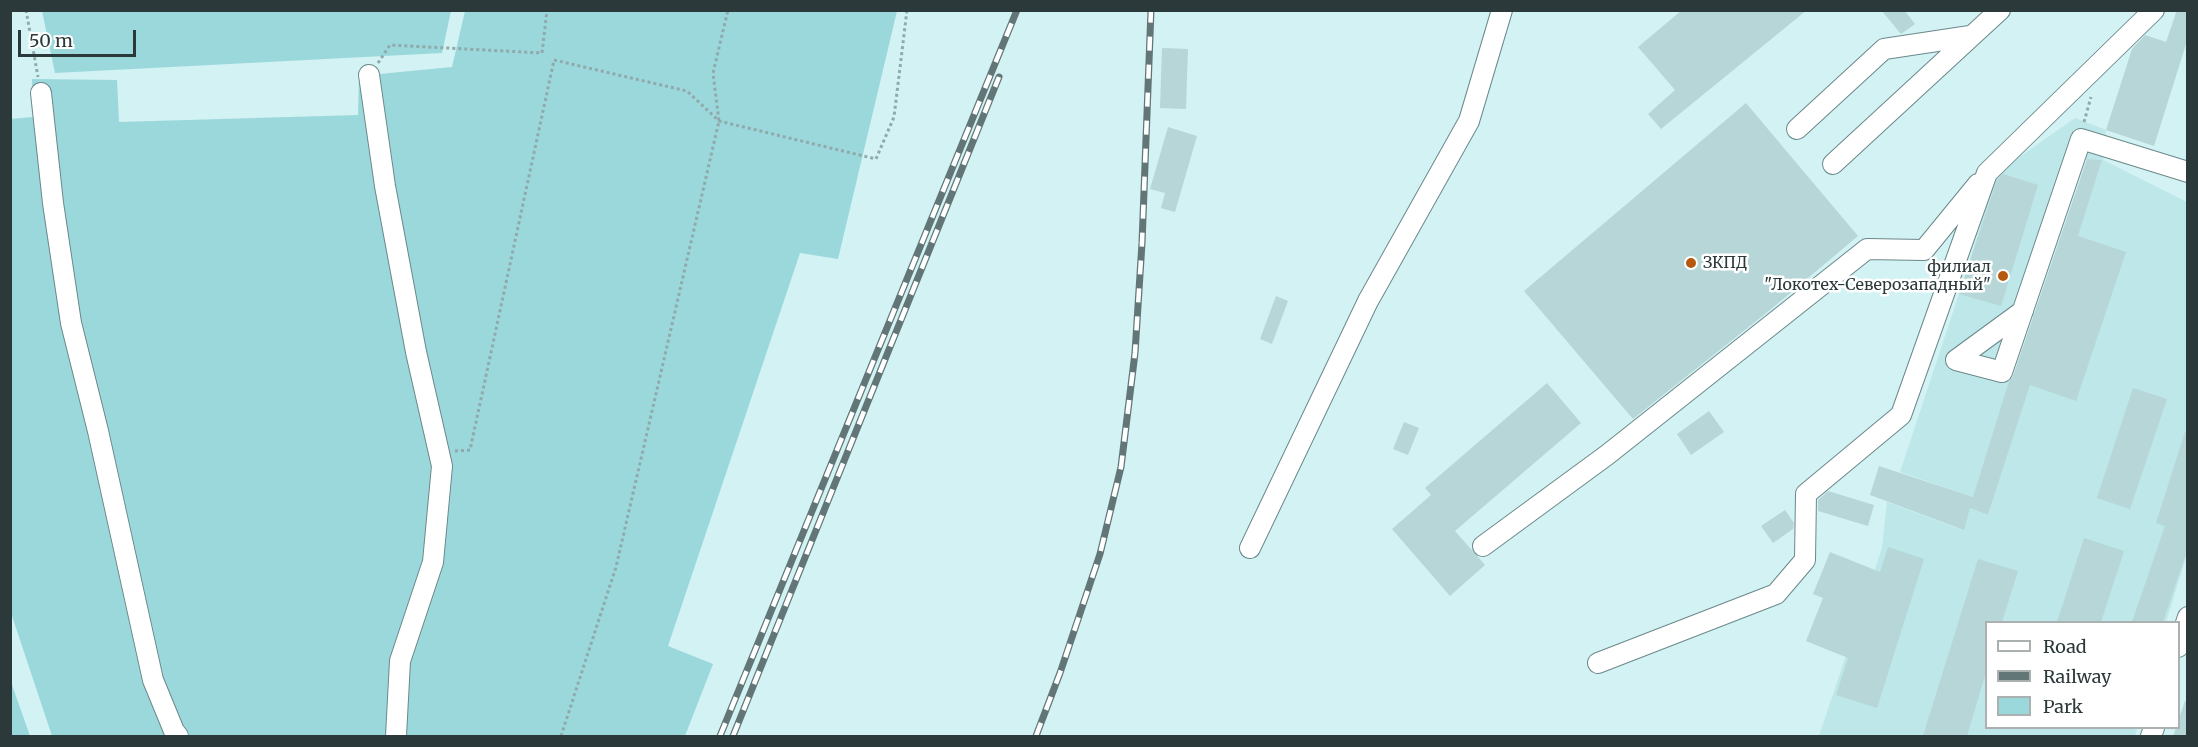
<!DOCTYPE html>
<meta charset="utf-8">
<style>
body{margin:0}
#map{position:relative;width:2198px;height:747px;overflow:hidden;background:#d2f2f3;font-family:Merriweather,serif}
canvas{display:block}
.frame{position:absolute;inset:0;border:12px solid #2c393a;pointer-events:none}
.legend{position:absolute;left:1985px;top:621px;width:195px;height:108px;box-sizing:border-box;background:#fff;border:2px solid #abb0b0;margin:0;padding:8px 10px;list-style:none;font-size:18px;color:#2c393a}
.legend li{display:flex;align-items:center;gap:12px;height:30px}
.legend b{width:30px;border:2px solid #abb0b0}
.scale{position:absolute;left:18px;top:30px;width:118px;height:27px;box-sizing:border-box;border:3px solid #2c393a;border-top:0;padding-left:8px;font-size:18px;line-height:21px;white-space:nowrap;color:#2c393a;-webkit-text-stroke:4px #fff;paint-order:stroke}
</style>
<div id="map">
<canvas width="2198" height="747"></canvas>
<div class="frame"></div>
<ul class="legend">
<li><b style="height:8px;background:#fff"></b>Road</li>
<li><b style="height:8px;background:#637677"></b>Railway</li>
<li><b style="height:16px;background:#9bd8dc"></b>Park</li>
</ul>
<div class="scale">50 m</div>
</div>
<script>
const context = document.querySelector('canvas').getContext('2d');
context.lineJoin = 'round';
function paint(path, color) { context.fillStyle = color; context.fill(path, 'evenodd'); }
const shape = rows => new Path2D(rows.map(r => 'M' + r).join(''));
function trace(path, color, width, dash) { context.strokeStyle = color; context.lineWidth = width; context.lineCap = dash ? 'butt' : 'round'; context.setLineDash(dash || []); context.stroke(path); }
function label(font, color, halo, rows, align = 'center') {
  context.font = font + ' Merriweather,serif'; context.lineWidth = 5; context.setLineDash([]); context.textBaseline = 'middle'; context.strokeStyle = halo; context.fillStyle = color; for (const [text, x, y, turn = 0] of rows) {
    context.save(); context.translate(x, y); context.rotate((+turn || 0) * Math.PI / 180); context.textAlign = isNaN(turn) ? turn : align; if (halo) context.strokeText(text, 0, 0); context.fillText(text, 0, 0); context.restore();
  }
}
const built = shape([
 [2075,118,2106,130,2103,160,2187,202,2187,554,2166,622,1986,622,1986,728,2137,728,2135,736,1819,736,1882,548,1887,502,1963,530,1970,508,1988,515,2102,160,2080,159,1973,497,1900,472,1959,294,1997,173]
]);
const green = shape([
 [42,11,42,10,451,11,442,53,55,73],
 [465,11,897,11,838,259,800,253,668,646,713,664,685,736,52,736,11,613,10,119,33,117,32,79,117,80,119,122,358,115,359,76,452,67],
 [10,682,11,682,30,736,11,736]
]);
const building = shape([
 [1682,10,1807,10,1661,129,1648,114,1675,90,1638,47],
 [1881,10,1904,10,1915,24,1901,34],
 [2177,10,2187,10,2187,41,2154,146,2106,130,2132,49,2145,35,2166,42],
 [1162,48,1188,49,1186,109,1160,108],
 [1746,103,1858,236,1770,310,1633,419,1524,291],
 [1168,127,1197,136,1175,212,1161,208,1165,193,1150,189],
 [2087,159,2102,160,2078,236,2126,252,2076,401,2030,385,1988,515,1970,508,1964,530,1870,495,1879,466,1973,497,2009,381,2013,376],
 [2003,174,2038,185,2001,306,1959,294,1997,180],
 [1276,296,1288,301,1272,344,1260,339],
 [1547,383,1581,423,1455,531,1485,565,1450,596,1392,529,1431,495,1425,488],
 [2133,388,2167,399,2130,509,2097,498],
 [1709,411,1724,432,1691,455,1677,434],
 [1404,422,1419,428,1408,455,1393,449],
 [2185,432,2187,432,2187,551,2163,622,2132,622,2165,526,2156,523],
 [1828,491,1874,505,1868,526,1818,511,1818,500],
 [1785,510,1794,523,1793,529,1773,543,1761,526],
 [2084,538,2124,551,2101,622,2057,622],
 [1888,547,1924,559,1877,708,1836,695,1848,658,1806,641,1823,598,1813,594,1830,552,1880,572],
 [1978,559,2018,571,2002,622,1986,622,1986,672,1967,736,1923,736],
 [2185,701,2187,701,2187,736,2173,736,2176,728,2178,728,2178,721]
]);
const path = shape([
 [26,10,38,77],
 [378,63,390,45,542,53,547,10],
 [2084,122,2091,97],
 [455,451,470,450,554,60,687,91,719,121,876,159,894,117,907,10],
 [561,736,616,567,719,121,713,73,728,10]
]);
const minor = shape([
 [369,75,385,186,416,352,442,466,433,562,400,661,396,736],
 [41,93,53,203,71,323,98,431,153,680,174,731,178,736],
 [1797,129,1884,49,1970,36],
 [1833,164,2000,10],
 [2023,311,1956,360,2002,372,2081,139,2188,172],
 [1483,546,1607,455,1867,249,1924,250,1978,184],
 [1250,548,1368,301,1469,121,1502,10],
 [2178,647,2188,617],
 [1598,663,1776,594,1805,560,1806,494,1901,415,1987,173,2154,10],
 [2151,736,2154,728]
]);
const rail = shape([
 [720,736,1017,10],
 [733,736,999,77],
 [1036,736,1060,673,1100,554,1121,467,1135,353,1142,243,1151,10]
]);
const markers = [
 [1691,263,6,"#b7580f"],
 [2003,276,6,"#b7580f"]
];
const poiNames = [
 ["ЗКПД",1703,263],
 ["филиал",1991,267,"right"],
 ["\"Локотех-Северозападный\"",1991,285,"right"]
];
paint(built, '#bde7e9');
paint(green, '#9bd8dc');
paint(building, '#b7d6d8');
trace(minor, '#6b888a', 22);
trace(path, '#90a9aa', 3, [3, 3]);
trace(minor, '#fff', 20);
trace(rail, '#637677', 7);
trace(rail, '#fff', 4.5, [14]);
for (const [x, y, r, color] of markers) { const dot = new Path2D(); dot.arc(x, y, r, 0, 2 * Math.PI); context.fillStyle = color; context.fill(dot); trace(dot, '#fff', 2); }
label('16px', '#2c393a', '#fff', poiNames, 'left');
</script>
